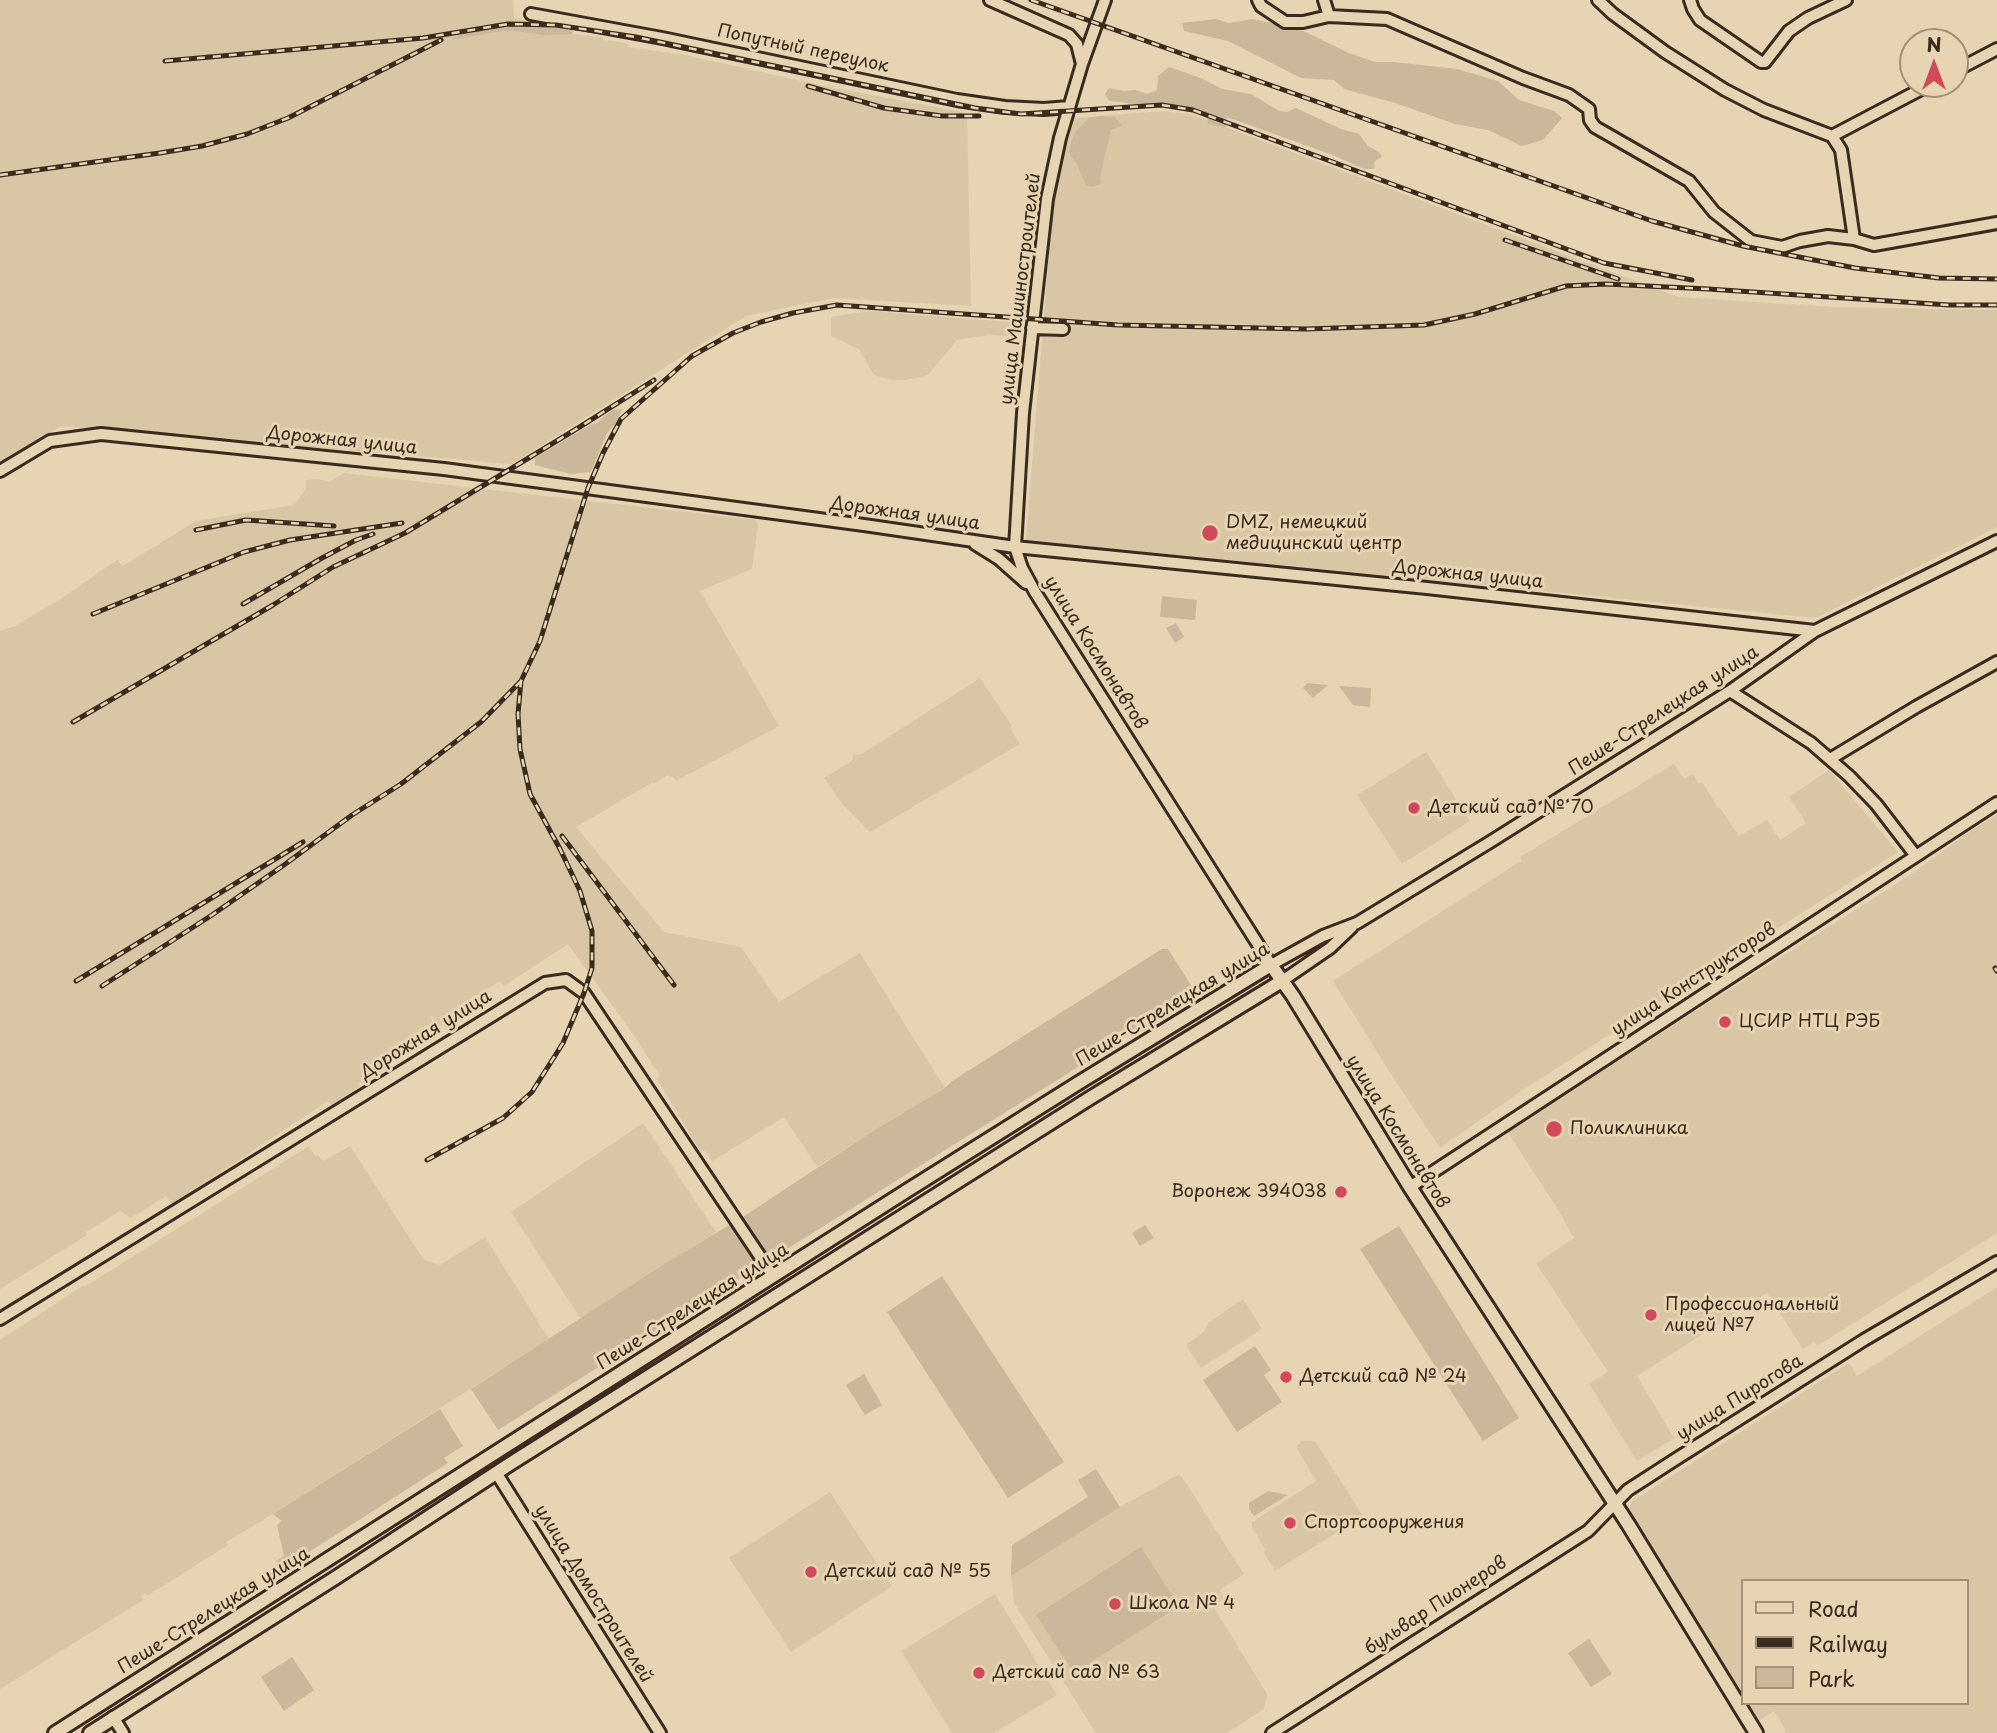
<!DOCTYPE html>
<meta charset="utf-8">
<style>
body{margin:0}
#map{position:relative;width:1997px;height:1733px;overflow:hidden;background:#e7d4b2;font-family:"Playpen Sans",sans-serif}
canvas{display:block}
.legend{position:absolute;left:1741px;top:1579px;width:228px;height:126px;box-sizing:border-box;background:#e7d4b2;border:2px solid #a29077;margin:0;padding:9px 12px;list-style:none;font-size:21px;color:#3b2a1e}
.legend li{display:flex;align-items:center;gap:14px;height:35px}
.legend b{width:35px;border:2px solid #a29077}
.north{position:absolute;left:1899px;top:28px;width:70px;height:70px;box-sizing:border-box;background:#e7d4b2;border:2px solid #a29077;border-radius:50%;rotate:0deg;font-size:19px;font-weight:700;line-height:28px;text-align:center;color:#3b2a1e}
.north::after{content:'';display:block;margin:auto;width:24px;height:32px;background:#d1495b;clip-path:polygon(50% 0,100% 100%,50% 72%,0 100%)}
</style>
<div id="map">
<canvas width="1997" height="1733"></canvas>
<ul class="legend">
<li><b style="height:9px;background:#e7d4b2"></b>Road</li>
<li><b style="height:9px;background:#3b2a1e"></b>Railway</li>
<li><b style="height:19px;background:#cbb89a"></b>Park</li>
</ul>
<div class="north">N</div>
</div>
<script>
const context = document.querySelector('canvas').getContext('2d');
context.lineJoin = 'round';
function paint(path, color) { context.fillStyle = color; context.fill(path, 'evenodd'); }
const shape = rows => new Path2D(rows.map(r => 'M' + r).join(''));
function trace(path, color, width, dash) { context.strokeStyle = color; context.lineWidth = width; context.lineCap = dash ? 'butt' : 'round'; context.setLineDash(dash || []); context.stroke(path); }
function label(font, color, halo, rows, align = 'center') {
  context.font = font + ' "Playpen Sans",sans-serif'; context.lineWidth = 6; context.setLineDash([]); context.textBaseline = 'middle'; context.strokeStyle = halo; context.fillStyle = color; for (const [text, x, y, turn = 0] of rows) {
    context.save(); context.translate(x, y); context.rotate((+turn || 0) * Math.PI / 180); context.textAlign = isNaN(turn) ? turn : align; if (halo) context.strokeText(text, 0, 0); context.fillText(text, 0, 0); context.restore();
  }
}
const built = shape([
 [0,0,513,0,514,18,572,34,603,37,603,40,628,43,628,47,685,55,824,86,967,113,971,306,833,298,746,316,512,464,61,426,0,462],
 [1164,111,1193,115,1679,297,1832,307,1997,310,1997,527,1816,618,1026,540,1053,201,1074,118],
 [868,311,1010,322,1010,336,988,335,957,340,929,374,923,377,904,380,891,380,874,375,859,349,831,336,831,317],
 [343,473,756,520,758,525,752,569,700,591,779,726,676,781,672,776,670,777,668,775,654,784,653,782,576,827,664,932,741,947,779,1002,860,953,945,1088,873,1131,817,1167,784,1117,712,1161,706,1152,699,1149,657,1079,660,1076,637,1040,568,944,504,986,500,981,458,1007,461,1012,439,1027,432,1016,430,1017,434,1024,431,1027,436,1035,358,1083,360,1086,331,1105,328,1101,172,1204,166,1196,131,1218,120,1211,86,1232,87,1235,0,1289,0,631,15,626,62,598,117,560,123,566,196,521,294,505,306,489,306,480,318,479,329,482],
 [980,678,1012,726,1010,728,1020,744,870,832,843,805,824,778,852,761,853,755,862,754],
 [1426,752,1470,821,1402,864,1357,795],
 [1674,764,1684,779,1693,774,1698,783,1702,782,1718,808,1720,808,1739,836,1767,820,1780,840,1806,823,1789,797,1829,770,1898,852,1524,1089,1440,1148,1393,1077,1333,981,1521,861,1520,857],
 [1997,815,1997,1233,1817,1346,1814,1341,1803,1349,1767,1293,1637,1376,1674,1438,1637,1461,1589,1384,1608,1372,1536,1263,1574,1238,1557,1208,1507,1131,1907,877,1975,828],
 [643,1123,716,1232,581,1319,511,1212],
 [309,1146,315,1156,318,1155,323,1161,350,1146,424,1260,440,1265,485,1237,549,1339,273,1514,226,1542,228,1545,147,1596,145,1593,141,1596,143,1600,0,1689,0,1340,82,1286,86,1286],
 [1997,1287,1997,1733,1783,1733,1786,1731,1774,1711,1757,1722,1746,1703,1967,1703,1967,1581,1743,1581,1743,1699,1628,1515,1631,1502,1849,1363,1857,1376],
 [1243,1299,1262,1329,1201,1368,1186,1345,1204,1332,1208,1323],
 [1302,1441,1315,1441,1363,1516,1275,1571,1264,1553,1265,1549,1252,1527,1252,1522,1316,1481,1296,1447],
 [1180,1474,1244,1574,1220,1590,1224,1599,1213,1606,1267,1694,1264,1709,1227,1733,1096,1733,1014,1603,1011,1576,1116,1509],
 [830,1492,892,1586,791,1652,729,1558],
 [995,1594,1057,1695,994,1733,952,1733,901,1651]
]);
const green = shape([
 [1216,19,1229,23,1252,19,1299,29,1349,53,1375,62,1394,62,1457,69,1498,81,1519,100,1554,111,1562,118,1543,140,1522,146,1488,130,1455,124,1395,103,1344,89,1334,80,1301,78,1228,41,1184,31,1182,23],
 [508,24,556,25,574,27,572,34,544,35,523,32,503,31,451,40,461,33],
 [1169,67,1201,78,1222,89,1251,94,1279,111,1287,112,1296,108,1341,129,1359,134,1368,146,1379,152,1382,157,1375,161,1374,169,1364,169,1335,156,1227,117,1226,127,1217,126,1208,124,1207,116,1193,110,1109,101,1105,94,1109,88,1124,91,1135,90,1148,94,1157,90,1158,76],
 [1100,116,1114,117,1122,125,1111,130,1100,177,1101,183,1093,187,1086,186,1077,164,1069,153,1071,142,1076,131,1089,118],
 [622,409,617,421,606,435,591,472,571,474,535,465,535,458,590,425,597,423,612,410],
 [1162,596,1197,600,1195,620,1160,617],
 [1176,623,1184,637,1175,643,1166,628],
 [1307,683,1328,685,1313,698,1303,688],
 [1339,686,1371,688,1370,707,1353,705],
 [1162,949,1168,949,1196,993,498,1430,471,1389,666,1263,746,1215,873,1131,945,1088,952,1081],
 [1145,1225,1154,1238,1140,1246,1132,1233],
 [1399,1226,1519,1418,1483,1441,1360,1249],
 [942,1276,1064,1462,1008,1498,887,1312],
 [1255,1346,1271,1370,1264,1375,1282,1402,1237,1432,1203,1380],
 [864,1374,882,1405,865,1415,846,1385],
 [440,1409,463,1446,444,1458,448,1463,281,1570,276,1561,284,1556,277,1525,282,1521,273,1514],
 [1096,1469,1120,1507,1011,1576,1012,1545,1088,1497,1078,1480],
 [1268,1491,1288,1495,1254,1516,1249,1509,1249,1503],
 [1141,1547,1179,1606,1074,1673,1036,1615],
 [1589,1639,1612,1674,1591,1687,1568,1653],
 [292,1657,314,1690,284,1711,261,1677]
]);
const minor = shape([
 [990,0,1069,35,1077,44,1082,64],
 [1105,0,1082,64,1060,138,1047,199,1023,413,1015,547,1022,568,1035,592,1271,965,1323,936,1357,923,1490,842,1730,691,1815,631,1997,541],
 [1258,0,1261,6,1285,22,1303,22,1329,16,1387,19,1523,78,1569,95,1589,109,1590,120,1595,127,1689,181,1714,212,1751,241,1782,247,1800,241,1828,236,1854,239,1874,245,1997,223],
 [1324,0,1329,16],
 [1598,0,1613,14,1665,52,1725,90,1764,110,1832,136],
 [1690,0,1693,9,1700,20,1761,62,1765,62,1789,31,1808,18,1846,0],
 [531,14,662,38,957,100,1005,107,1044,109,1069,107],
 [1955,71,1997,49],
 [1832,136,1931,84],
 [1832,136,1841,150,1854,239],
 [1032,328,1063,329],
 [0,471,50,441,101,434,444,469,864,525,1015,547,1427,588,1815,631],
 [975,544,999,559,1026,583],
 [1730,691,1811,743,1849,776,1876,804,1916,856],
 [1830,759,1916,707,1997,662],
 [1282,981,1330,948,1352,927],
 [1410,1187,1997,803],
 [0,1319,545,983,566,980,584,993,773,1276],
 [497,1474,660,1733],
 [113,1717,123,1733],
 [1272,1733,1588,1531,1628,1490,1676,1459,1864,1340,1997,1262]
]);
const major = shape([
 [55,1733,908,1190,1080,1082,1271,965,1293,996,1410,1187,1628,1524,1756,1733],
 [90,1733,335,1578,513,1462,1090,1098,1282,981]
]);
const rail = shape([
 [1031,0,1652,221,1743,246,1855,268,1939,278,1997,279],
 [165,61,423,38,508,24,556,25,636,37,975,108,1021,114,1162,105,1193,110,1604,263,1692,280],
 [808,86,884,108,942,116,979,116],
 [0,175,160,153,202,146,247,134,288,118,441,40],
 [1505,240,1618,279],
 [196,530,246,520,334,526],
 [243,604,322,558,356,540,373,534],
 [93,614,244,552,290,540,402,523],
 [73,722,273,605,333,567,405,533,578,428,654,380],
 [562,836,674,985],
 [1995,968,1997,971],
 [76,981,303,842],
 [102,986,212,915,284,865,352,815,401,784,481,722,521,681],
 [427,1160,503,1118,532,1092,563,1043,584,993,592,968,592,931,580,891,560,849,530,794,520,749,518,714,521,681,540,641,588,488,603,453,621,419,692,356,733,333,761,322,793,313,837,305,1118,325,1306,329,1424,325,1475,314,1566,286,1606,284,1708,289,1949,305,1997,305]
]);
const markers = [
 [1210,533,9,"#d1495b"],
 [1414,808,7,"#d1495b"],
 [1725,1022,7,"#d1495b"],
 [1554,1129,9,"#d1495b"],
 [1341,1192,7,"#d1495b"],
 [1651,1315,7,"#d1495b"],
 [1286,1377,7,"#d1495b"],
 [1290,1523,7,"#d1495b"],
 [811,1572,7,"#d1495b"],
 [1115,1604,7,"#d1495b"],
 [979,1673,7,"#d1495b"]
];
const streetNames = [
 ["Попутный переулок",803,49,12],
 ["улица Машиностроителей",1021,289,-83],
 ["Дорожная улица",342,441,6],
 ["Дорожная улица",905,514,8],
 ["Дорожная улица",1468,575,6],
 ["улица Космонавтов",1095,653,58],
 ["Пеше-Стрелецкая улица",1664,711,-33],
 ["улица Конструкторов",1694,980,-33],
 ["Пеше-Стрелецкая улица",1173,1005,-31],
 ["Дорожная улица",426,1035,-32],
 ["улица Космонавтов",1397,1132,58],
 ["Пеше-Стрелецкая улица",693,1307,-32],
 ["улица Пирогова",1740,1398,-32],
 ["улица Домостроителей",593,1594,58],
 ["бульвар Пионеров",1436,1606,-33],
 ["Пеше-Стрелецкая улица",214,1611,-32]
];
const poiNames = [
 ["DMZ, немецкий",1226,523],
 ["медицинский центр",1226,544],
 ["Детский сад № 70",1428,808],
 ["ЦСИР НТЦ РЭБ",1739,1022],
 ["Поликлиника",1570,1129],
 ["Воронеж 394038",1327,1192,"right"],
 ["Профессиональный",1665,1305],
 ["лицей №7",1665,1326],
 ["Детский сад № 24",1300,1377],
 ["Спортсооружения",1304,1523],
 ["Детский сад № 55",825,1572],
 ["Школа № 4",1129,1604],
 ["Детский сад № 63",993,1673]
];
paint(built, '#d9c6a5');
paint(green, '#cbb89a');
trace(minor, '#3b2a1e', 16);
trace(major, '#3b2a1e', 18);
trace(minor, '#e7d4b2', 10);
trace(major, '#e7d4b2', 12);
trace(rail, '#3b2a1e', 5);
trace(rail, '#e7d4b2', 2.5, [8]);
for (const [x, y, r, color] of markers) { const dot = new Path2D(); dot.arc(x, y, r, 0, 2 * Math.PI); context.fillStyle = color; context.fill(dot); trace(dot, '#e7d4b2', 2.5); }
label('18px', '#3b2a1e', '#e7d4b2', streetNames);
label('18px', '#3b2a1e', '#e7d4b2', poiNames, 'left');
</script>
